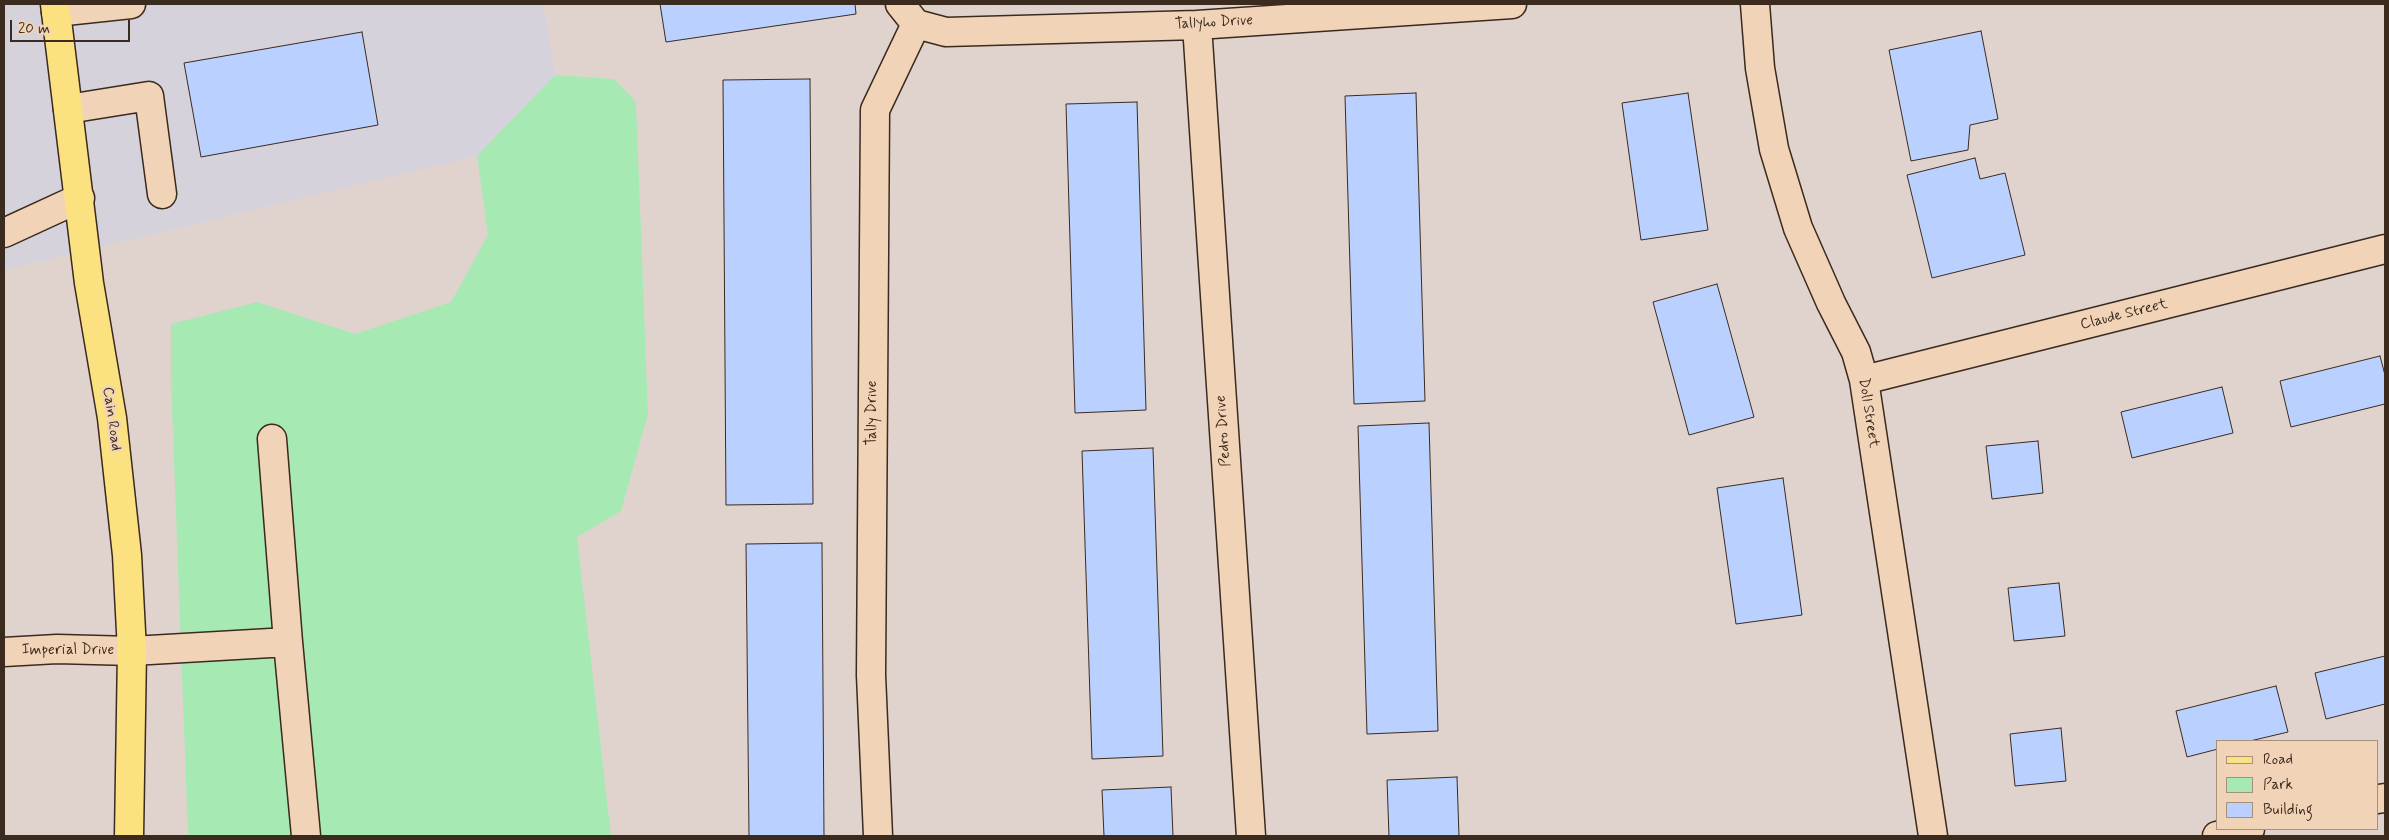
<!DOCTYPE html>
<style>
body{margin:0}
#map{position:relative;width:2389px;height:840px;overflow:hidden;background:#e0d3cd;font-family:Mynerve,sans-serif}
canvas{display:block}
.frame{position:absolute;inset:0;border:5px solid #3b2a1e;pointer-events:none}
.legend{position:absolute;left:2216px;top:740px;width:162px;height:90px;box-sizing:border-box;background:#f1d4b7;border:1px solid #a8907a;margin:0;padding:6px 9px;list-style:none;font-size:15px;color:#3b2a1e}
.legend li{display:flex;align-items:center;gap:10px;height:25px}
.legend b{width:25px;border:1px solid #a8907a}
.scale{position:absolute;left:10px;top:20px;width:120px;height:22px;box-sizing:border-box;border:2px solid #3b2a1e;border-top:0;padding-left:6px;font-size:15px;line-height:18px;white-space:nowrap;color:#3b2a1e;-webkit-text-stroke:4px #f1d4b7;paint-order:stroke}
</style>
<div id="map">
<canvas width="2389" height="840"></canvas>
<div class="frame"></div>
<ul class="legend">
<li><b style="height:6px;background:#fbe180"></b>Road</li>
<li><b style="height:14px;background:#a7e9b2"></b>Park</li>
<li><b style="height:14px;background:#bad0ff"></b>Building</li>
</ul>
<div class="scale">20 m</div>
</div>
<script>
const context = document.querySelector('canvas').getContext('2d');
context.lineJoin = 'round';
function paint(path, color) { context.fillStyle = color; context.fill(path, 'evenodd'); }
const shape = rows => new Path2D(rows.map(r => 'M' + r).join(''));
function trace(path, color, width, dash) { context.strokeStyle = color; context.lineWidth = width; context.lineCap = dash ? 'butt' : 'round'; context.setLineDash(dash || []); context.stroke(path); }
function label(font, color, halo, rows, align = 'center') {
  context.font = font + ' Mynerve,sans-serif'; context.lineWidth = 4.5; context.setLineDash([]); context.textBaseline = 'middle'; context.strokeStyle = halo; context.fillStyle = color; for (const [text, x, y, turn = 0] of rows) {
    context.save(); context.translate(x, y); context.rotate((+turn || 0) * Math.PI / 180); context.textAlign = isNaN(turn) ? turn : align; if (halo) context.strokeText(text, 0, 0); context.fillText(text, 0, 0); context.restore();
  }
}
const built = shape([
 [4,4,543,4,555,75,477,156,4,270]
]);
const green = shape([
 [555,75,614,79,636,102,648,414,621,511,577,537,611,836,188,836,171,380,171,324,257,302,355,334,451,302,488,235,477,156]
]);
const building = shape([
 [660,4,855,4,856,14,666,42,660,4],
 [1981,31,1998,119,1970,125,1968,150,1911,161,1889,50,1981,31],
 [362,32,378,125,201,157,184,63,362,32],
 [810,79,813,504,726,505,723,80,810,79],
 [1416,93,1425,401,1354,404,1345,96,1416,93],
 [1688,93,1708,230,1641,240,1622,103,1688,93],
 [1137,102,1146,410,1075,413,1066,104,1137,102],
 [1975,158,1980,179,2005,173,2025,255,1932,278,1907,175,1975,158],
 [1717,284,1754,417,1689,435,1653,302,1717,284],
 [2380,356,2385,375,2385,404,2291,427,2280,381,2380,356],
 [2222,387,2233,433,2132,458,2121,412,2222,387],
 [1429,423,1438,731,1367,734,1358,426,1429,423],
 [2038,441,2043,493,1992,499,1986,446,2038,441],
 [1153,448,1163,756,1092,759,1082,451,1153,448],
 [1783,478,1802,615,1736,624,1717,488,1783,478],
 [822,543,824,836,749,836,746,544,822,543],
 [2059,583,2065,636,2014,641,2008,588,2059,583],
 [2385,656,2385,704,2326,719,2315,673,2385,656],
 [2276,686,2288,732,2250,741,2218,741,2218,749,2187,757,2176,711,2276,686],
 [2061,728,2066,781,2015,786,2010,734,2061,728],
 [1457,777,1459,836,1389,836,1387,780,1457,777],
 [1171,787,1173,836,1104,836,1102,790,1171,787]
]);
const minor = shape([
 [900,4,916,24],
 [1755,4,1760,68,1774,149,1798,228,1831,303,1856,352,1864,380,1933,836],
 [56,12,131,4],
 [916,24,946,32,1197,25,1512,4],
 [1197,25,1251,836],
 [68,109,149,96,162,194],
 [4,233,80,198],
 [1864,380,2385,249],
 [272,439,288,642],
 [4,652,57,649,132,651,288,642,306,836],
 [2378,799,2385,798],
 [878,836,871,675,875,110,916,24],
 [2217,836,2250,829]
]);
const major = shape([
 [55,4,89,283,112,418,127,555,132,651,129,836]
]);
const streetNames = [
 ["Tallyho Drive",1214,23,-3],
 ["Claude Street",2124,315,-14],
 ["Tally Drive",873,413,-90],
 ["Doll Street",1868,413,81],
 ["Cain Road",111,419,82],
 ["Pedro Drive",1224,431,-94],
 ["Imperial Drive",68,651]
];
paint(built, '#d5d2dc');
paint(green, '#a7e9b2');
paint(building, '#bad0ff');
trace(building, '#3b2a1e', 1);
trace(minor, '#3b2a1e', 31);
trace(major, '#3b2a1e', 31);
trace(minor, '#f1d4b7', 28);
trace(major, '#fbe180', 28);
label('15px', '#3b2a1e', '#f1d4b7', streetNames);
</script>
